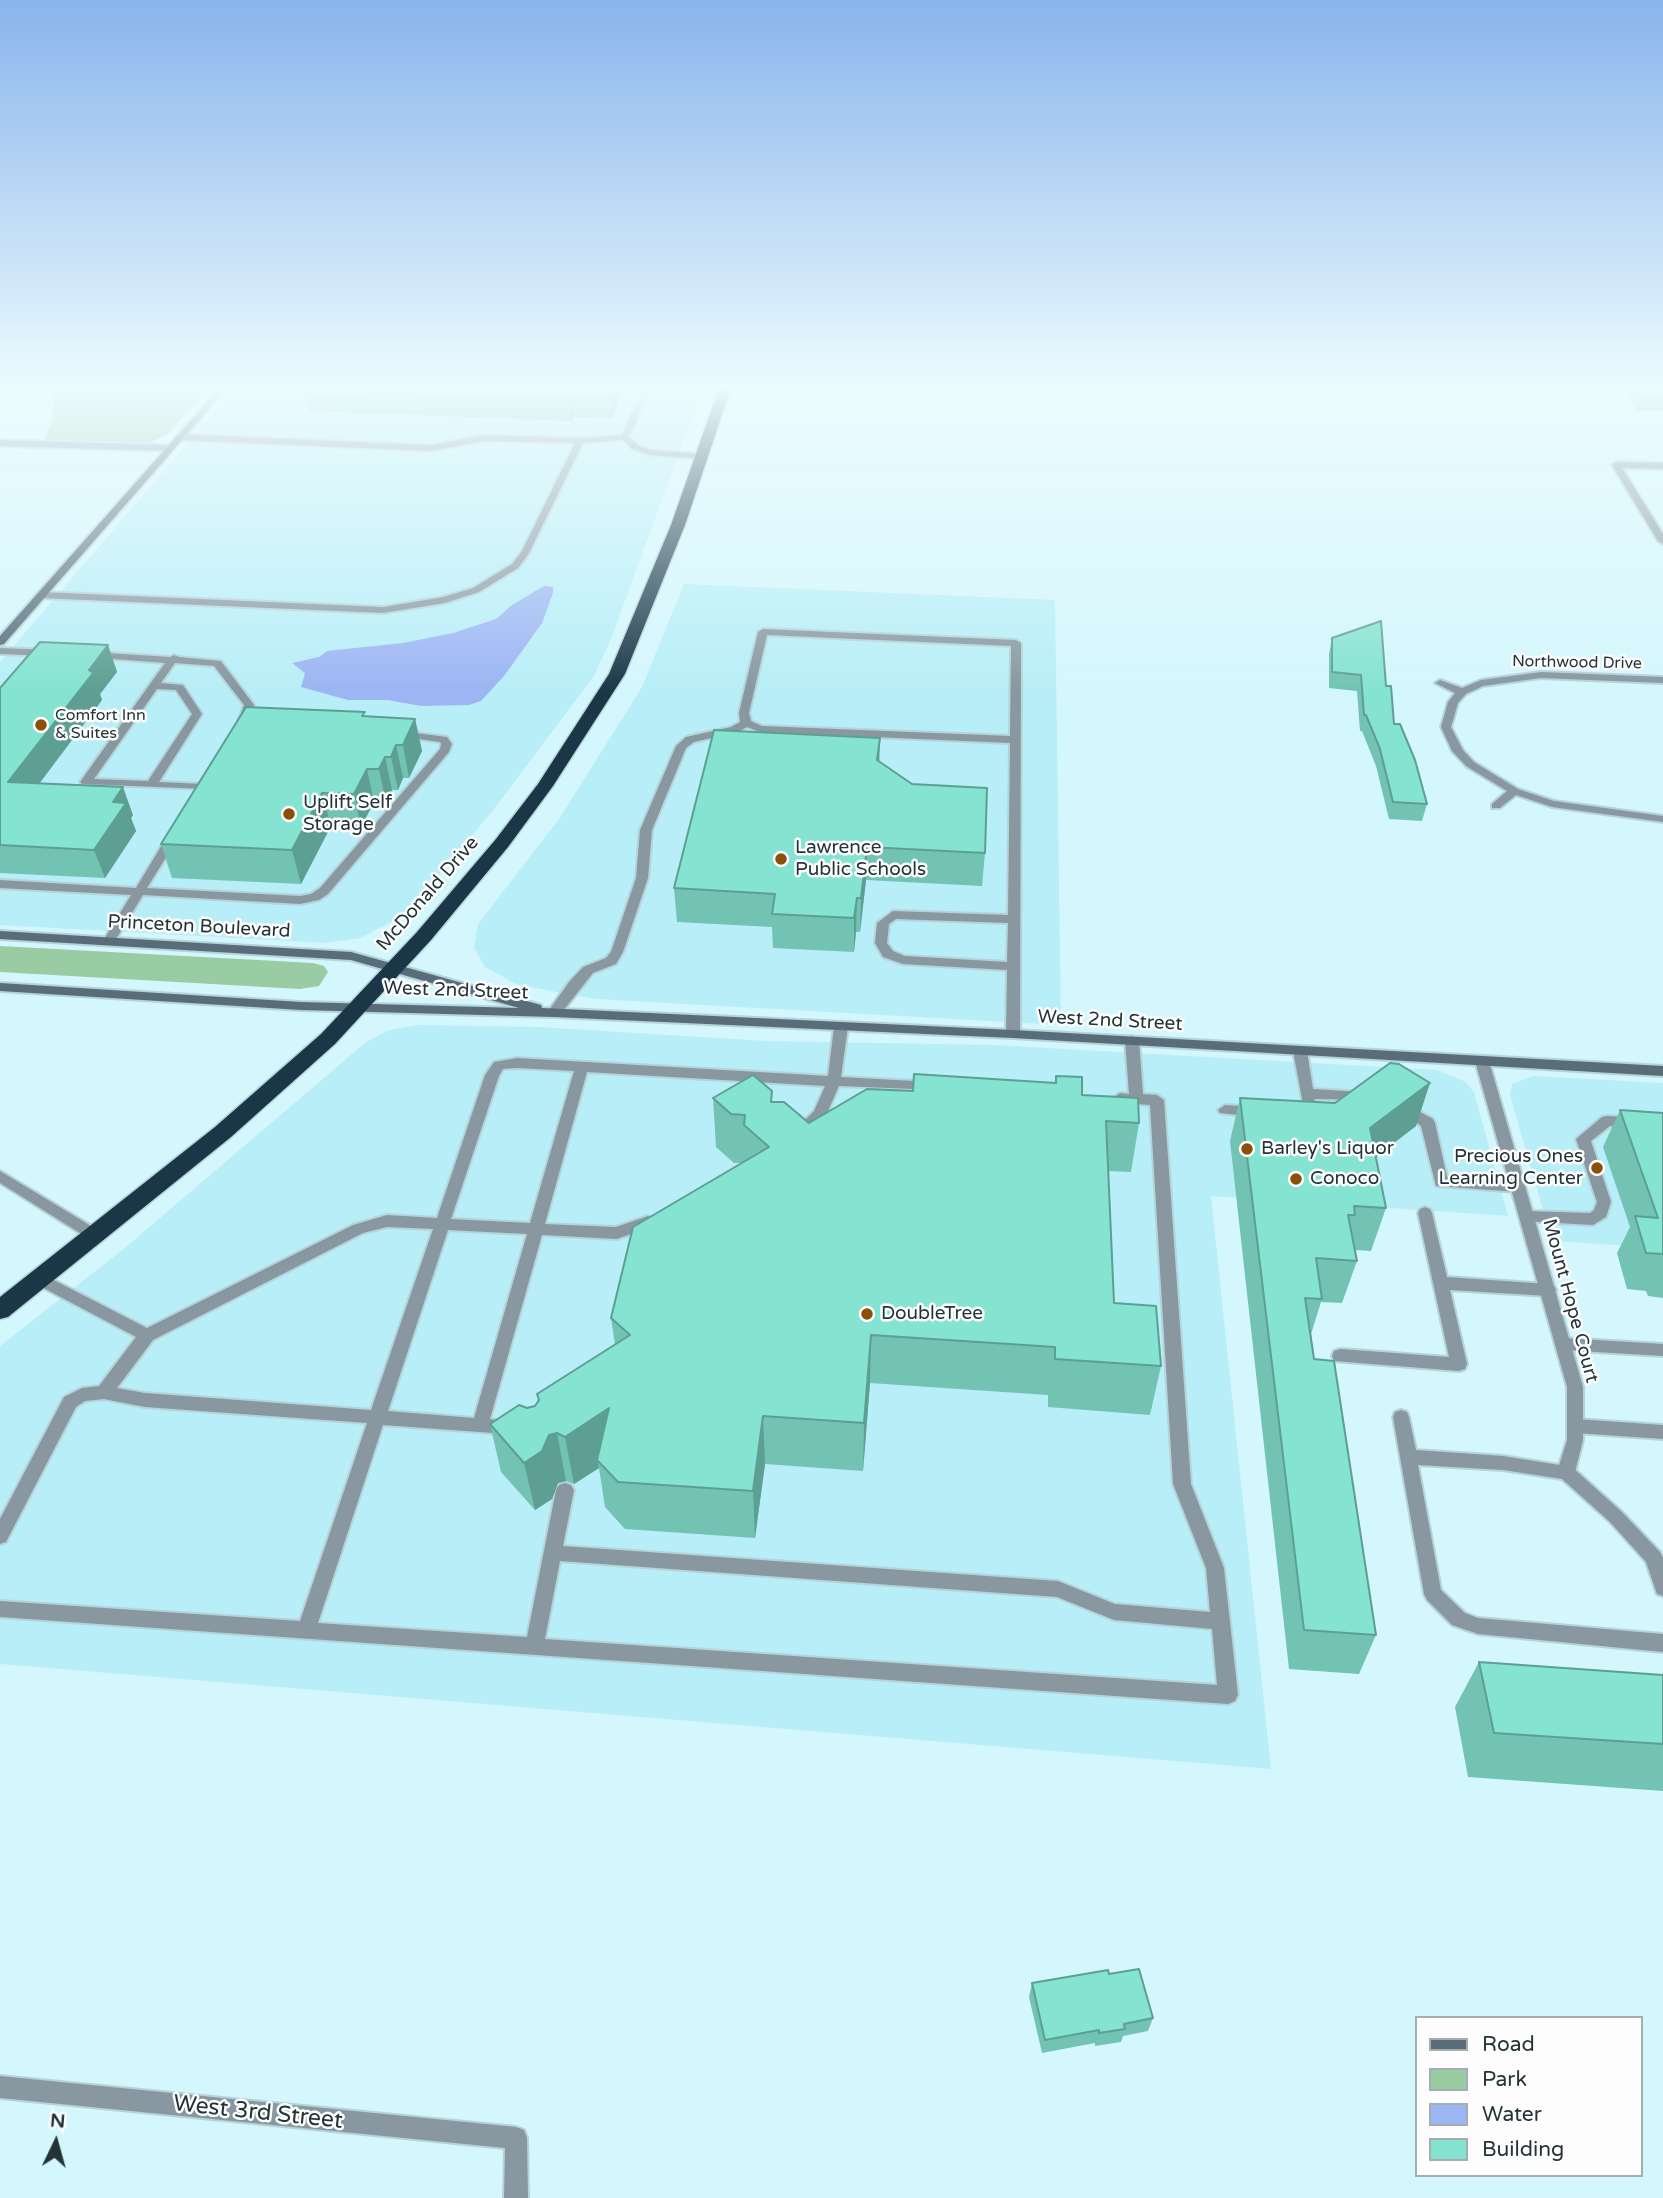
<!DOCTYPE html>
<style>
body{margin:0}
#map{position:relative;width:1663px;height:2198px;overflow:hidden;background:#d4f7fd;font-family:"Varela Round",sans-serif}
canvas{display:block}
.legend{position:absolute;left:1415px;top:2016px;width:228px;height:161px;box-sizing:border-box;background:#fdfdfd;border:2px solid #a6adae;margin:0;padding:9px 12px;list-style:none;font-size:21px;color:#233437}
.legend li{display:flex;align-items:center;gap:14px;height:35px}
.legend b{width:35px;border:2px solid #a6adae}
.north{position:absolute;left:21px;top:2107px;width:70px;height:70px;-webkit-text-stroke:5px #fdfdfd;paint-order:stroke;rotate:5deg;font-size:19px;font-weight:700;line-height:28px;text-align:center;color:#233437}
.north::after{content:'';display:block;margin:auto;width:24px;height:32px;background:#233437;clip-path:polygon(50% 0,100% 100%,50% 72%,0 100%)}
</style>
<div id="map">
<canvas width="1663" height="2198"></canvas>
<ul class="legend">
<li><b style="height:9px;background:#596c7a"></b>Road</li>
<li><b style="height:19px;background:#9acca4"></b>Park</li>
<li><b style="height:19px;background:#9cb5f3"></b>Water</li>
<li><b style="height:19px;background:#85e3d1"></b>Building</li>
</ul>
<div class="north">N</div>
</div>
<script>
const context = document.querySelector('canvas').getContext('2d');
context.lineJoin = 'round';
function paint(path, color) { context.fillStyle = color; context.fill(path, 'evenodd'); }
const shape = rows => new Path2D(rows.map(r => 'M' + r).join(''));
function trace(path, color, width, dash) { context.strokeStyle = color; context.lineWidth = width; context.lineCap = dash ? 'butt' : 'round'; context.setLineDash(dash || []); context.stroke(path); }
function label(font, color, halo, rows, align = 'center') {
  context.font = font + ' "Varela Round",sans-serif'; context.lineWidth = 5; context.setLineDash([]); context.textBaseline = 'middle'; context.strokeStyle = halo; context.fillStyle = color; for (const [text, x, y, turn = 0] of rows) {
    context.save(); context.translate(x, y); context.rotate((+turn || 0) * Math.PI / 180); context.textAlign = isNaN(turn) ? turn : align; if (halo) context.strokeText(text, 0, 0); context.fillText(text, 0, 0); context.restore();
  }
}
const built = shape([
 [238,385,704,385,611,639,594,676,494,809,425,892,395,920,360,938,325,943,0,925,0,662],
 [684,584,1055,600,1061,1025,596,999,518,985,485,967,474,948,478,924,559,819,642,687],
 [418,1025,539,1027,766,1041,994,1045,1437,1070,1466,1082,1474,1092,1508,1216,1211,1196,1271,1769,0,1664,0,1346,126,1247,366,1042,389,1030],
 [1533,1076,1663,1083,1663,1248,1552,1241,1510,1095,1512,1084]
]);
const green = shape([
 [55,385,212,385,167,435,151,442,134,443,44,440,51,425],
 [0,946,313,963,324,966,328,972,319,986,300,989,0,972]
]);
const water = shape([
 [544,586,553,587,553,593,542,623,504,676,481,701,469,705,421,706,388,700,348,700,301,687,305,673,292,663,319,657,327,651,403,643,453,633,496,619,512,605]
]);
const lane = shape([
 [644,385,652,385,629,437,638,445,651,450,701,454,705,457,704,459,650,455,632,449,623,440,583,443,529,553,518,568,479,592,445,603,383,613,41,598,36,595,41,592,383,607,443,597,473,588,512,564,522,551,575,443,485,441,431,451,179,440,175,437,179,434,431,445,485,435,580,438,622,435,644,385],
 [1616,462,1663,463,1663,469,1622,468,1663,534,1663,544,1658,541,1612,465,1616,462],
 [763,629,1016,640,1021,643,1020,1034,1018,1037,1008,1037,1006,1034,1007,970,903,964,883,957,875,943,877,923,893,911,1008,915,1010,743,760,732,747,727,738,732,694,742,686,748,652,830,648,878,623,952,616,964,593,973,559,1016,549,1016,547,1013,569,982,583,967,606,958,611,952,636,878,640,830,676,746,686,737,731,727,740,722,739,713,758,632,763,629],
 [767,635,1011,646,1010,736,762,726,751,721,749,713,767,635],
 [896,919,1008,923,1007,962,905,956,893,951,887,943,889,924,896,919],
 [0,648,51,650,56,653,51,656,0,654,0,648],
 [92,652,170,657,174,655,179,657,221,661,254,705,247,724,243,725,238,722,244,705,214,666,175,663,161,683,183,685,202,714,159,782,203,784,209,787,207,789,82,784,80,782,165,663,88,657,87,655,92,652],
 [157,689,176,690,192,714,148,781,94,779,157,689],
 [400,731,447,737,452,744,449,752,328,894,319,900,300,904,143,895,113,944,109,945,103,941,131,895,0,888,0,880,136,888,166,838,172,834,178,838,147,888,300,896,311,894,320,888,440,749,441,744,440,742,396,736,396,732,400,731],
 [841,1023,848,1027,841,1077,932,1082,939,1087,937,1090,839,1086,825,1118,804,1137,799,1138,792,1133,814,1111,825,1086,587,1072,545,1224,616,1227,648,1216,653,1218,656,1222,653,1226,617,1239,542,1235,490,1419,513,1422,515,1427,513,1432,507,1434,383,1425,318,1623,527,1637,556,1490,559,1485,565,1483,571,1485,574,1490,563,1546,1058,1581,1115,1604,1210,1612,1206,1568,1173,1484,1150,1105,1120,1103,1113,1098,1120,1093,1129,1094,1125,1041,1132,1036,1139,1041,1143,1094,1157,1095,1164,1100,1191,1484,1224,1568,1238,1695,1235,1701,1228,1704,0,1617,0,1601,300,1621,367,1423,145,1407,104,1399,85,1401,76,1407,6,1542,0,1544,0,1519,64,1397,82,1388,99,1386,136,1337,36,1284,33,1280,36,1276,41,1274,46,1276,147,1328,353,1225,387,1215,437,1218,485,1075,494,1062,517,1058,828,1076,834,1027,841,1023],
 [517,1068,574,1071,530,1223,451,1219,499,1076,503,1069,517,1068],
 [387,1227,433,1229,371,1410,145,1393,117,1388,153,1340,363,1233,387,1227],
 [448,1230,527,1234,474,1418,388,1411,448,1230],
 [560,1561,1057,1597,1114,1620,1212,1629,1217,1685,545,1639,560,1561],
 [1300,1046,1307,1051,1313,1089,1362,1092,1369,1097,1367,1100,1315,1099,1313,1104,1303,1104,1293,1051,1300,1046],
 [1404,1103,1433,1119,1435,1123,1447,1177,1518,1182,1523,1183,1525,1187,1523,1191,1518,1192,1436,1186,1421,1126,1397,1108,1404,1103],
 [1225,1105,1256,1107,1263,1112,1256,1117,1220,1113,1218,1110,1225,1105],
 [1607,1116,1663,1119,1663,1129,1610,1126,1591,1141,1611,1202,1606,1217,1593,1225,1522,1221,1519,1217,1522,1213,1527,1211,1590,1213,1594,1210,1597,1202,1576,1139,1602,1117,1607,1116],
 [0,1171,101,1232,104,1236,101,1240,91,1240,0,1183,0,1171],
 [1425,1207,1430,1209,1432,1213,1447,1277,1548,1284,1554,1286,1556,1290,1554,1294,1548,1296,1450,1290,1467,1364,1465,1369,1459,1371,1334,1361,1332,1356,1334,1351,1340,1349,1449,1357,1418,1213,1420,1209,1425,1207],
 [1563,1338,1663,1344,1663,1356,1563,1350,1557,1349,1555,1344,1557,1339,1563,1338],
 [1401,1410,1407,1412,1409,1417,1416,1450,1503,1456,1572,1467,1622,1512,1660,1552,1663,1558,1663,1596,1657,1594,1646,1562,1610,1522,1562,1479,1503,1470,1418,1465,1441,1590,1465,1613,1478,1618,1663,1634,1663,1652,1478,1634,1452,1625,1427,1600,1424,1594,1393,1417,1395,1412,1401,1410],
 [1576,1419,1663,1425,1663,1439,1576,1433,1570,1431,1568,1426,1570,1421,1576,1419]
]);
const street = shape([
 [0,440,169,445,173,448,169,451,0,446,0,440],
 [1541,672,1663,677,1663,683,1541,678,1483,686,1466,694,1458,703,1451,727,1463,750,1474,762,1518,789,1554,801,1663,816,1663,822,1552,807,1516,795,1500,808,1492,808,1492,804,1507,791,1466,766,1452,751,1441,727,1448,702,1455,693,1435,683,1440,680,1462,688,1481,680,1541,672],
 [1482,1056,1489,1061,1583,1387,1583,1440,1575,1472,1572,1477,1566,1479,1560,1477,1557,1472,1567,1440,1567,1387,1475,1061,1482,1056],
 [0,2076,516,2127,524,2130,527,2138,528,2198,504,2198,505,2148,0,2098,0,2076]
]);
const secondary = shape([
 [222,385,230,385,4,644,0,645,0,636,222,385],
 [0,931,351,952,541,1005,542,1008,1013,1030,1663,1066,1663,1076,1013,1038,554,1017,301,1010,0,991,0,983,301,1002,519,1008,351,960,0,939,0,931]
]);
const highway = shape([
 [720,385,732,385,685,525,625,674,553,786,508,847,431,940,335,1044,231,1137,8,1317,0,1319,0,1297,215,1127,321,1034,417,932,496,839,538,784,609,674,671,525,720,385]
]);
const wall = shape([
 [287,385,626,385,612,418,573,417,571,421,309,411,304,390,307,388,287,387],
 [1620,385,1659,385,1663,390,1663,411,1638,411],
 [1332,638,1386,686,1394,724,1427,804,1422,821,1389,819,1376,766,1362,731,1360,731,1357,691,1329,688,1329,654],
 [108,645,117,672,100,694,102,700,40,783,133,815,131,818,136,831,105,878,0,873,0,688],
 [366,716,415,719,422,751,409,778,403,778,398,790,392,790,386,802,374,802,361,827,331,826,301,884,172,878,161,844],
 [879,762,985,853,982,886,866,880,860,932,856,932,854,952,773,948,772,927,677,922,674,888],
 [1056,1076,1082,1095,1139,1123,1131,1172,1108,1171,1114,1303,1161,1366,1150,1415,1048,1407,1048,1395,870,1383,863,1471,765,1464,755,1538,625,1529,605,1507,599,1468,574,1484,566,1481,558,1483,552,1499,535,1510,501,1472,490,1424,527,1408,535,1406,615,1344,611,1318,742,1163,734,1163,716,1147,713,1098,772,1102,809,1123,913,1091,1055,1082],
 [1240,1098,1335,1103,1416,1126,1376,1157,1386,1208,1371,1251,1355,1250,1357,1261,1342,1303,1321,1302,1311,1334,1314,1359,1376,1635,1359,1674,1289,1669,1230,1141],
 [1620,1110,1663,1113,1663,1298,1648,1296,1646,1291,1627,1289,1617,1253,1630,1227,1603,1147],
 [1479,1662,1663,1675,1663,1791,1468,1777,1455,1707],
 [1109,1974,1153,2018,1148,2031,1123,2036,1121,2042,1095,2046,1095,2043,1042,2053,1029,1997,1032,1983]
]);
const shadedWall = shape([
 [615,385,626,385,612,418,610,397],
 [571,395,573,417,571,421,569,399],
 [108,645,117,672,100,694,102,700,19,810,8,782,89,670],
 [415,719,422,751,409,778,403,745],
 [880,738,879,771,877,760],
 [396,745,403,778,398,790,391,757],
 [385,757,392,790,386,802,379,769],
 [367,769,374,802,361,827,354,794],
 [123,787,133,815,131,818,136,831,105,878,94,850,113,802],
 [322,793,331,826,301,884,292,850],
 [867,847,866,880,860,932,861,898],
 [857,898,856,932,854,952,854,918],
 [1430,1083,1416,1126,1357,1171,1370,1128],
 [871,1335,870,1383,863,1471,864,1423],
 [609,1408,597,1460,599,1468,574,1484,565,1437],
 [763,1416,765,1464,755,1538,753,1491],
 [557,1433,566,1481,558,1483,552,1499,535,1510,524,1463,549,1435]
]);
const building = shape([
 [309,385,615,385,610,397,571,395,569,399,304,390,309,385],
 [1633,385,1659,385,1663,390,1663,399,1642,398,1633,385],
 [1381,621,1386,686,1391,686,1394,724,1400,724,1415,760,1427,804,1393,802,1380,749,1366,715,1364,715,1361,675,1332,672,1332,638,1381,621],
 [40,642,108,645,89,670,93,673,8,782,123,787,113,802,126,803,94,850,0,845,0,688,40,642],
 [246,707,365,712,362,716,415,719,403,745,396,745,391,757,385,757,379,769,367,769,354,794,322,793,292,850,161,844,246,707],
 [714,730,880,738,877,760,912,784,987,788,985,853,867,847,861,898,857,898,854,918,772,914,775,894,674,888,714,730],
 [1390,1063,1399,1064,1430,1083,1370,1128,1386,1208,1354,1206,1355,1215,1348,1215,1357,1261,1316,1258,1322,1299,1305,1298,1314,1359,1334,1361,1376,1635,1304,1630,1240,1098,1335,1103,1390,1063],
 [914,1074,1056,1083,1056,1076,1082,1077,1082,1095,1138,1098,1139,1123,1106,1121,1114,1303,1156,1306,1161,1366,1055,1359,1055,1347,871,1335,864,1423,763,1416,753,1491,618,1482,597,1460,609,1408,565,1437,557,1433,549,1435,542,1451,524,1463,490,1424,519,1405,527,1408,535,1406,539,1400,537,1394,630,1335,611,1318,633,1227,769,1147,744,1125,745,1115,731,1114,713,1098,753,1075,772,1091,771,1102,784,1102,809,1123,867,1089,913,1091,914,1074],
 [1620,1110,1663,1113,1663,1254,1646,1253,1635,1216,1658,1218,1620,1110],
 [1479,1662,1663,1675,1663,1744,1494,1733,1479,1662],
 [1139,1969,1153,2018,1124,2024,1125,2029,1099,2033,1099,2030,1045,2040,1032,1983,1108,1970,1109,1974,1139,1969]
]);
const markers = [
 [41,725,7,"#8a5009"],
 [289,814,7,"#8a5009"],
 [781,859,7,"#8a5009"],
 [1247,1149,7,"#8a5009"],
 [1597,1168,7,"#8a5009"],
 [1296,1179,7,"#8a5009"],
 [867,1314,7,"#8a5009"]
];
const farStreetnames = [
 ["Northwood Drive",1577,663,1]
];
const farPoinames = [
 ["Comfort Inn",55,716],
 ["& Suites",55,734]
];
const poiNames = [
 ["Uplift Self",303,803],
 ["Storage",303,825],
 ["Lawrence",795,848],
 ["Public Schools",795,870],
 ["Barley's Liquor",1261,1149],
 ["Precious Ones",1583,1157,"right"],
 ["Learning Center",1583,1179,"right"],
 ["Conoco",1310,1179],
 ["DoubleTree",881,1314]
];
const streetNames = [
 ["McDonald Drive",428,894,-49],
 ["Princeton Boulevard",199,927,3],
 ["West 2nd Street",456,991,2],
 ["West 2nd Street",1110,1021,3],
 ["Mount Hope Court",1570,1301,75]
];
const nearStreetnames = [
 ["West 3rd Street",258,2113,6]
];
paint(built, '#b8eef7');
paint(green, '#9acca4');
paint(water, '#9cb5f3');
trace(lane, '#b4d4d9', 4);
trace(street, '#b4d4d9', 4);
trace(secondary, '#b4d4d9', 4);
trace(highway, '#b4d4d9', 3);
paint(lane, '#8997a0');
paint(street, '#8997a0');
paint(secondary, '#596c7a');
paint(highway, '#1a3647');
paint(wall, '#72c3b4');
paint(shadedWall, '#5d9f92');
paint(building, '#85e3d1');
trace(building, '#5d9f92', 2);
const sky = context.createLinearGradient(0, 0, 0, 692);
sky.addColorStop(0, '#89b4ec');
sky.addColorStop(0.56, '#ecfbfe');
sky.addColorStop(1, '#ecfbfe00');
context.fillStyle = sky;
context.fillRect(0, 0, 1663, 692);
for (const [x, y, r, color] of markers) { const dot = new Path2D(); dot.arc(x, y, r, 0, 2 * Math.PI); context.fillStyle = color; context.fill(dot); trace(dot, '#fdfdfd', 2.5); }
label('16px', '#233437', '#fdfdfd', farStreetnames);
label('16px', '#233437', '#fdfdfd', farPoinames, 'left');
label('19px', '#233437', '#fdfdfd', poiNames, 'left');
label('19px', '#233437', '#fdfdfd', streetNames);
label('23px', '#233437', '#fdfdfd', nearStreetnames);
</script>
